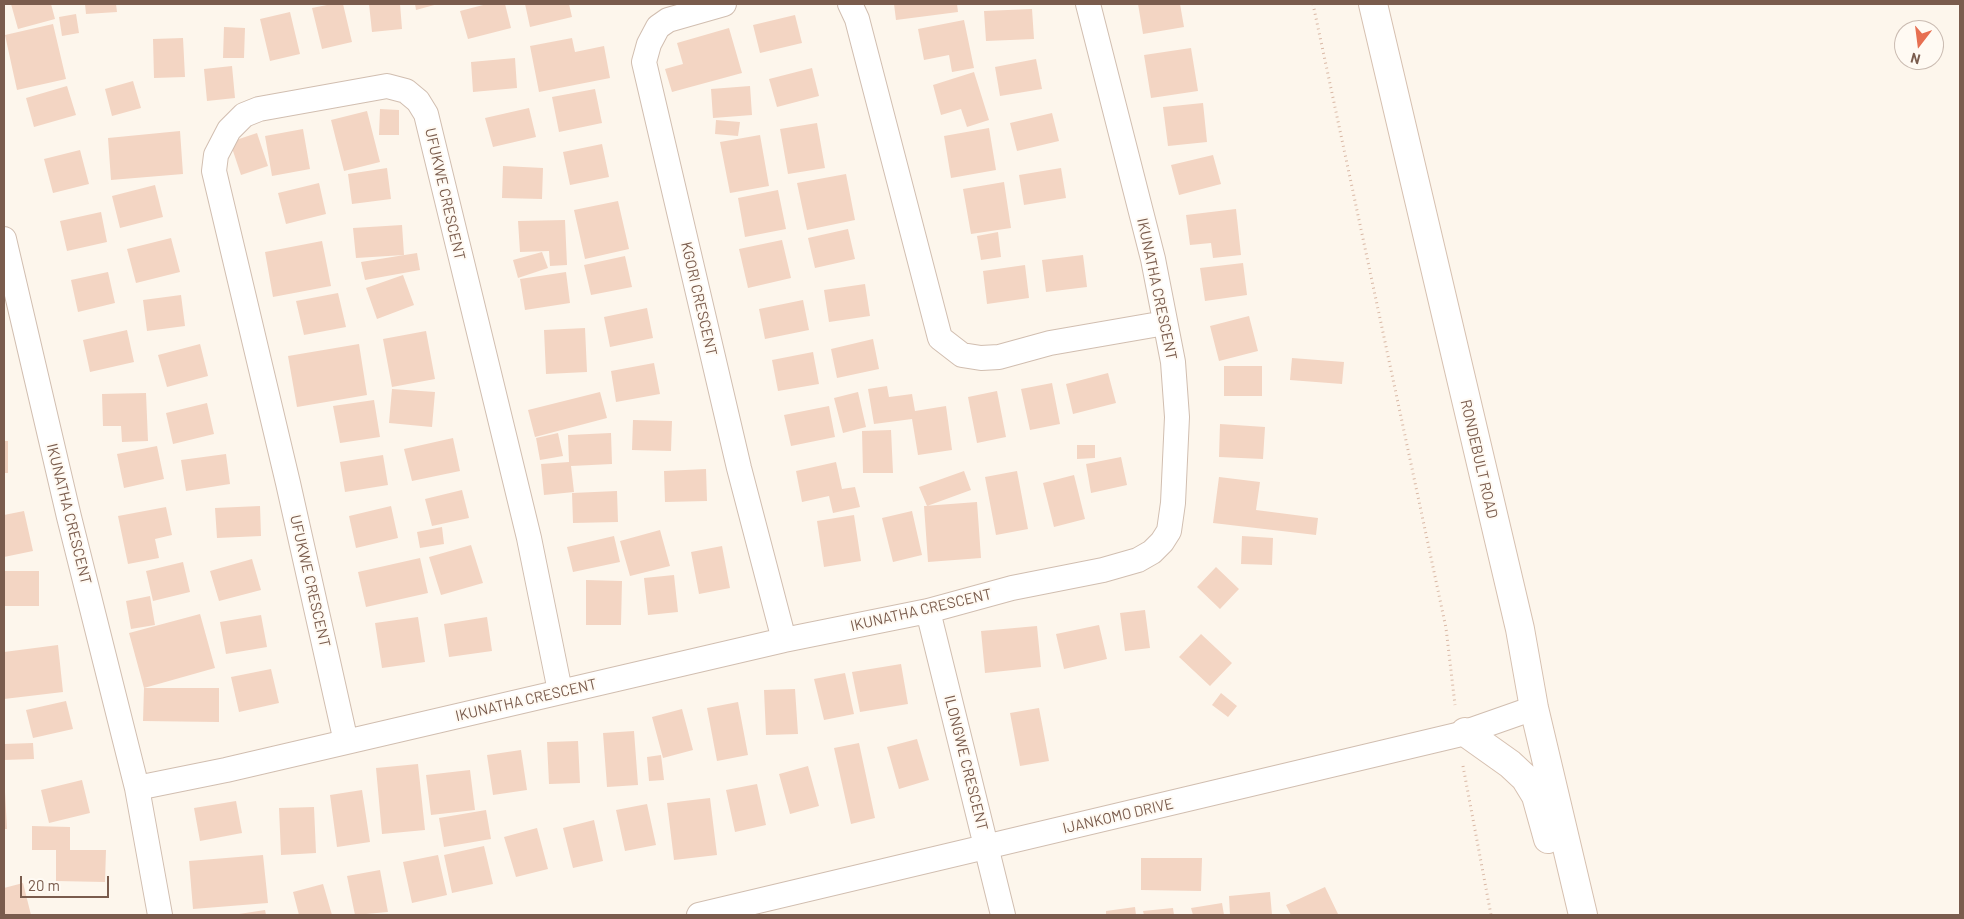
<!DOCTYPE html>
<style>
body{margin:0}
#map{position:relative;width:1964px;height:919px;overflow:hidden;background:#fdf6ec;font-family:Barlow,sans-serif}
canvas{display:block}
.frame{position:absolute;inset:0;border:5px solid #7a5c4d;pointer-events:none}
.north{position:absolute;left:1894px;top:20px;width:50px;height:50px;box-sizing:border-box;background:#fffaf3;border:1px solid #cabbb1;border-radius:50%;rotate:195deg;font-size:14px;font-weight:700;line-height:20px;text-align:center;color:#7a5c4d}
.north::after{content:'';display:block;margin:auto;width:18px;height:22px;background:#e76f51;clip-path:polygon(50% 0,100% 100%,50% 72%,0 100%)}
.scale{position:absolute;left:20px;top:876px;width:89px;height:22px;box-sizing:border-box;border:2px solid #7a5c4d;border-top:0;padding-left:6px;font-size:15px;line-height:18px;white-space:nowrap;color:#7a5c4d;-webkit-text-stroke:4px #fffaf3;paint-order:stroke}
</style>
<div id="map">
<canvas width="1964" height="919"></canvas>
<div class="frame"></div>
<div class="north">N</div>
<div class="scale">20 m</div>
</div>
<script>
const context = document.querySelector('canvas').getContext('2d');
context.lineJoin = 'round';
function paint(path, color) { context.fillStyle = color; context.fill(path, 'evenodd'); }
const shape = rows => new Path2D(rows.map(r => 'M' + r).join(''));
function trace(path, color, width, dash) { context.strokeStyle = color; context.lineWidth = width; context.lineCap = dash ? 'butt' : 'round'; context.setLineDash(dash || []); context.stroke(path); }
function label(font, color, halo, rows, align = 'center') {
  context.font = font + ' Barlow,sans-serif'; context.lineWidth = 4; context.setLineDash([]); context.textBaseline = 'middle'; context.strokeStyle = halo; context.fillStyle = color; for (const [text, x, y, turn = 0] of rows) {
    context.save(); context.translate(x, y); context.rotate((+turn || 0) * Math.PI / 180); context.textAlign = isNaN(turn) ? turn : align; if (halo) context.strokeText(text, 0, 0); context.fillText(text, 0, 0); context.restore();
  }
}
const building = shape([
 [11,4,51,4,55,19,18,29],
 [85,4,116,4,117,12,86,14],
 [332,4,343,4,352,42,322,49,312,8],
 [369,4,400,4,402,29,372,32],
 [415,4,438,4,416,10],
 [487,4,505,4,511,28,468,39,460,11],
 [525,4,569,4,572,17,530,27],
 [894,4,957,4,958,12,896,20],
 [1138,4,1180,4,1184,27,1143,34],
 [1032,9,1034,39,986,41,984,11],
 [290,12,300,54,270,61,260,19],
 [76,14,79,33,62,36,59,17],
 [795,15,802,43,760,53,753,25],
 [964,20,974,68,952,72,949,55,924,60,918,29],
 [53,24,66,79,17,90,5,35],
 [224,27,245,28,244,58,223,58],
 [729,28,742,73,672,92,665,69,683,64,677,43],
 [183,38,185,77,154,78,153,39],
 [572,38,575,52,604,46,610,78,539,92,530,46],
 [1191,48,1198,91,1151,98,1144,55],
 [515,58,517,88,473,92,471,62],
 [1036,59,1042,89,1000,96,995,67],
 [232,66,235,98,207,101,204,69],
 [812,68,819,96,777,107,769,79],
 [974,72,989,120,967,127,961,109,941,115,933,85],
 [133,81,141,108,112,116,105,89],
 [67,86,76,115,34,127,26,98],
 [750,86,752,115,713,118,711,89],
 [595,89,602,123,559,132,552,97],
 [1203,103,1207,142,1168,146,1163,107],
 [529,108,536,137,493,147,485,118],
 [380,109,399,110,399,135,379,135],
 [367,111,380,162,344,171,331,120],
 [1052,113,1059,141,1017,151,1010,123],
 [716,120,740,122,738,136,715,134],
 [817,123,825,168,788,174,780,129],
 [989,128,996,170,951,178,944,136],
 [303,129,310,169,272,176,265,136],
 [180,131,183,174,111,180,108,138],
 [257,133,268,166,241,175,230,142],
 [760,135,769,186,730,193,720,142],
 [602,144,609,177,570,185,563,152],
 [80,150,89,184,53,193,44,159],
 [1213,155,1221,184,1179,195,1171,165],
 [503,166,543,168,542,199,502,198],
 [387,168,391,199,352,204,348,174],
 [1061,168,1066,198,1024,205,1019,175],
 [846,174,855,220,807,230,797,183],
 [1004,182,1011,228,971,234,963,189],
 [319,183,326,214,286,224,278,193],
 [155,185,163,217,120,228,112,196],
 [778,190,786,229,745,237,738,198],
 [618,201,629,249,585,259,574,210],
 [1236,209,1241,255,1213,258,1211,243,1190,245,1186,215],
 [101,212,107,242,67,251,60,221],
 [565,220,567,265,550,266,549,251,520,252,518,221],
 [402,225,404,255,356,258,353,228],
 [848,229,855,259,815,268,808,238],
 [998,232,1001,257,981,260,977,236],
 [171,238,180,272,136,283,127,249],
 [782,240,791,278,748,288,739,249],
 [322,241,331,286,273,297,265,252],
 [542,252,548,268,518,278,513,260],
 [417,253,420,270,365,280,361,262],
 [1083,255,1087,287,1046,292,1042,260],
 [625,256,632,287,591,295,584,265],
 [1243,263,1247,295,1205,301,1200,268],
 [1025,265,1029,298,987,304,983,271],
 [108,272,115,303,78,312,71,280],
 [566,272,570,303,525,310,520,279],
 [403,275,414,305,377,319,366,288],
 [865,284,870,316,829,322,824,290],
 [338,293,346,327,304,335,296,301],
 [181,295,185,326,147,331,143,300],
 [803,300,809,330,765,339,759,309],
 [647,308,653,338,610,347,604,317],
 [1249,316,1258,351,1219,361,1210,326],
 [585,328,587,372,546,374,544,330],
 [127,330,134,362,90,372,83,340],
 [426,331,435,379,392,387,383,339],
 [873,339,879,369,837,378,831,349],
 [200,344,208,376,167,387,158,355],
 [359,344,367,395,297,407,288,356],
 [813,352,819,384,778,391,772,360],
 [1292,358,1344,362,1342,384,1290,380],
 [654,363,660,394,616,402,611,371],
 [1224,366,1262,366,1262,396,1224,396],
 [1108,373,1116,403,1073,414,1066,384],
 [1052,383,1060,424,1030,430,1021,389],
 [887,386,889,397,912,394,915,411,946,406,952,450,918,455,912,419,874,424,868,389],
 [392,389,435,392,432,427,389,423],
 [997,391,1006,437,977,443,968,397],
 [600,392,607,418,535,437,528,410],
 [858,392,866,427,843,433,834,398],
 [146,393,148,441,122,442,121,426,103,426,102,394],
 [374,400,380,437,340,443,333,406],
 [207,403,214,434,173,444,166,413],
 [829,406,835,437,791,446,784,415],
 [633,420,672,421,671,451,632,450],
 [1220,424,1265,427,1263,459,1219,457],
 [891,430,893,473,863,473,862,431],
 [558,433,563,456,540,460,536,438],
 [611,433,612,464,571,466,574,492,544,495,541,464,569,462,568,435],
 [453,438,460,471,412,481,404,449],
 [4,441,8,441,8,473,4,473],
 [1077,445,1095,445,1095,458,1077,459],
 [157,446,164,479,124,488,117,454],
 [226,454,230,484,186,491,181,460],
 [383,455,388,485,345,492,340,462],
 [1121,457,1127,485,1091,493,1086,464],
 [836,462,842,489,855,487,860,507,833,513,829,496,802,502,796,471],
 [706,469,707,501,665,502,664,471],
 [964,471,971,490,927,506,919,487],
 [1017,471,1028,529,996,535,985,477],
 [1074,475,1085,519,1054,527,1043,483],
 [1219,477,1260,482,1256,510,1318,518,1316,535,1213,523],
 [462,490,469,518,432,526,425,499],
 [617,491,618,522,573,523,572,493],
 [977,502,981,558,928,562,924,506],
 [260,506,261,536,217,538,215,508],
 [391,506,398,538,356,548,349,516],
 [166,507,172,535,155,539,159,558,128,564,118,516],
 [24,511,33,551,4,557,4,515],
 [912,511,922,555,893,562,882,518],
 [854,515,861,561,824,567,817,521],
 [442,527,444,544,420,548,417,532],
 [660,530,670,566,630,576,620,541],
 [614,536,620,562,573,572,567,547],
 [1242,536,1273,538,1272,565,1241,564],
 [471,545,483,583,441,595,429,557],
 [722,546,730,588,699,594,691,552],
 [420,558,428,593,366,607,358,572],
 [252,559,261,590,219,601,210,571],
 [183,562,190,592,153,601,146,571],
 [1216,567,1239,589,1220,609,1197,587],
 [4,571,39,571,39,606,4,606],
 [674,575,678,612,648,615,644,578],
 [586,580,622,581,621,625,586,625],
 [150,596,155,625,131,629,126,601],
 [1145,610,1150,648,1125,651,1120,613],
 [200,614,215,668,144,688,219,688,219,722,143,721,144,688,129,633],
 [261,615,267,647,226,654,220,622],
 [418,617,425,662,382,668,375,623],
 [487,617,492,651,449,657,444,624],
 [1099,625,1107,659,1064,669,1056,634],
 [1037,626,1041,667,985,673,981,631],
 [1201,634,1232,663,1210,686,1179,657],
 [58,645,63,692,4,699,4,652],
 [901,664,908,704,860,712,852,672],
 [271,669,279,703,239,712,231,677],
 [845,673,854,714,824,720,814,679],
 [795,689,798,734,766,735,764,690],
 [1221,693,1237,706,1228,717,1212,705],
 [66,701,73,729,33,738,26,710],
 [738,702,748,755,717,761,707,708],
 [1039,708,1049,761,1020,766,1010,713],
 [682,709,693,750,663,758,652,717],
 [634,731,638,785,607,787,603,733],
 [917,739,929,780,899,789,887,747],
 [578,741,580,783,549,784,547,742],
 [33,743,34,759,4,760,4,744],
 [859,743,875,818,851,824,834,748],
 [521,750,527,790,493,795,487,755],
 [661,755,664,780,649,781,647,757],
 [418,764,425,830,382,834,376,768],
 [808,766,819,806,790,814,779,774],
 [470,770,475,810,431,815,426,775],
 [82,780,90,813,49,823,41,790],
 [757,784,766,825,735,832,726,790],
 [362,790,370,842,337,847,330,795],
 [4,792,5,792,7,829,4,829],
 [710,798,717,855,674,860,667,803],
 [236,801,242,833,200,841,194,808],
 [647,804,656,845,625,851,616,810],
 [314,807,316,853,281,855,279,808],
 [486,810,491,839,444,847,439,818],
 [594,820,603,861,573,868,563,828],
 [32,826,70,827,70,850,106,850,105,882,56,881,56,850,32,850],
 [537,828,548,869,516,877,504,837],
 [484,846,493,884,452,893,444,855],
 [263,855,268,903,193,909,189,861],
 [438,855,447,895,412,903,403,862],
 [1141,858,1202,858,1201,891,1141,890],
 [380,870,388,912,355,915,347,876],
 [23,883,31,915,4,915,4,888],
 [323,884,332,915,299,915,293,892],
 [1325,887,1338,914,1291,915,1286,905],
 [1270,892,1272,915,1230,915,1229,896],
 [1222,903,1224,915,1193,915,1191,908],
 [1135,907,1136,915,1106,915,1106,911],
 [1173,908,1174,915,1144,915,1143,911],
 [265,910,266,915,239,915,239,914]
]);
const path = shape([
 [1313,4,1446,628,1455,705],
 [1463,766,1491,915]
]);
const street = shape([
 [724,4,668,20,658,27,649,44,644,62,739,468,784,640],
 [850,4,857,19,940,338,962,355,981,358,999,357,1050,343,1165,323],
 [4,239,69,517,137,788,160,915],
 [928,611,1003,915],
 [346,742,288,483,214,171,216,155,229,130,244,115,259,109,387,86,406,91,418,101,426,114,529,538,560,691],
 [137,788,226,770,784,640,928,611,1012,588,1103,570,1138,560,1152,552,1162,542,1169,531,1173,503,1177,417,1173,362,1153,259,1088,4],
 [699,915,1457,735,1534,708]
]);
const secondary = shape([
 [1373,4,1520,629,1534,708,1583,915],
 [1465,732,1510,764,1525,778,1536,796,1548,839]
]);
const streetNames = [
 ["UFUKWE CRESCENT",445,194,77],
 ["IKUNATHA CRESCENT",1157,289,78],
 ["KGORI CRESCENT",699,299,77],
 ["RONDEBULT ROAD",1479,459,77],
 ["IKUNATHA CRESCENT",69,514,76],
 ["UFUKWE CRESCENT",310,581,77],
 ["IKUNATHA CRESCENT",921,610,-13],
 ["IKUNATHA CRESCENT",526,700,-13],
 ["ILONGWE CRESCENT",966,763,76],
 ["IJANKOMO DRIVE",1118,816,-13]
];
paint(building, '#f3d5c3');
trace(street, '#d1beb0', 26);
trace(secondary, '#d6c0b0', 30);
trace(path, '#d9b8a5', 3, [1, 4]);
trace(street, '#fff', 24);
trace(secondary, '#fff', 28);
label('15px', '#7a5c4d', '#fffaf3', streetNames);
</script>
